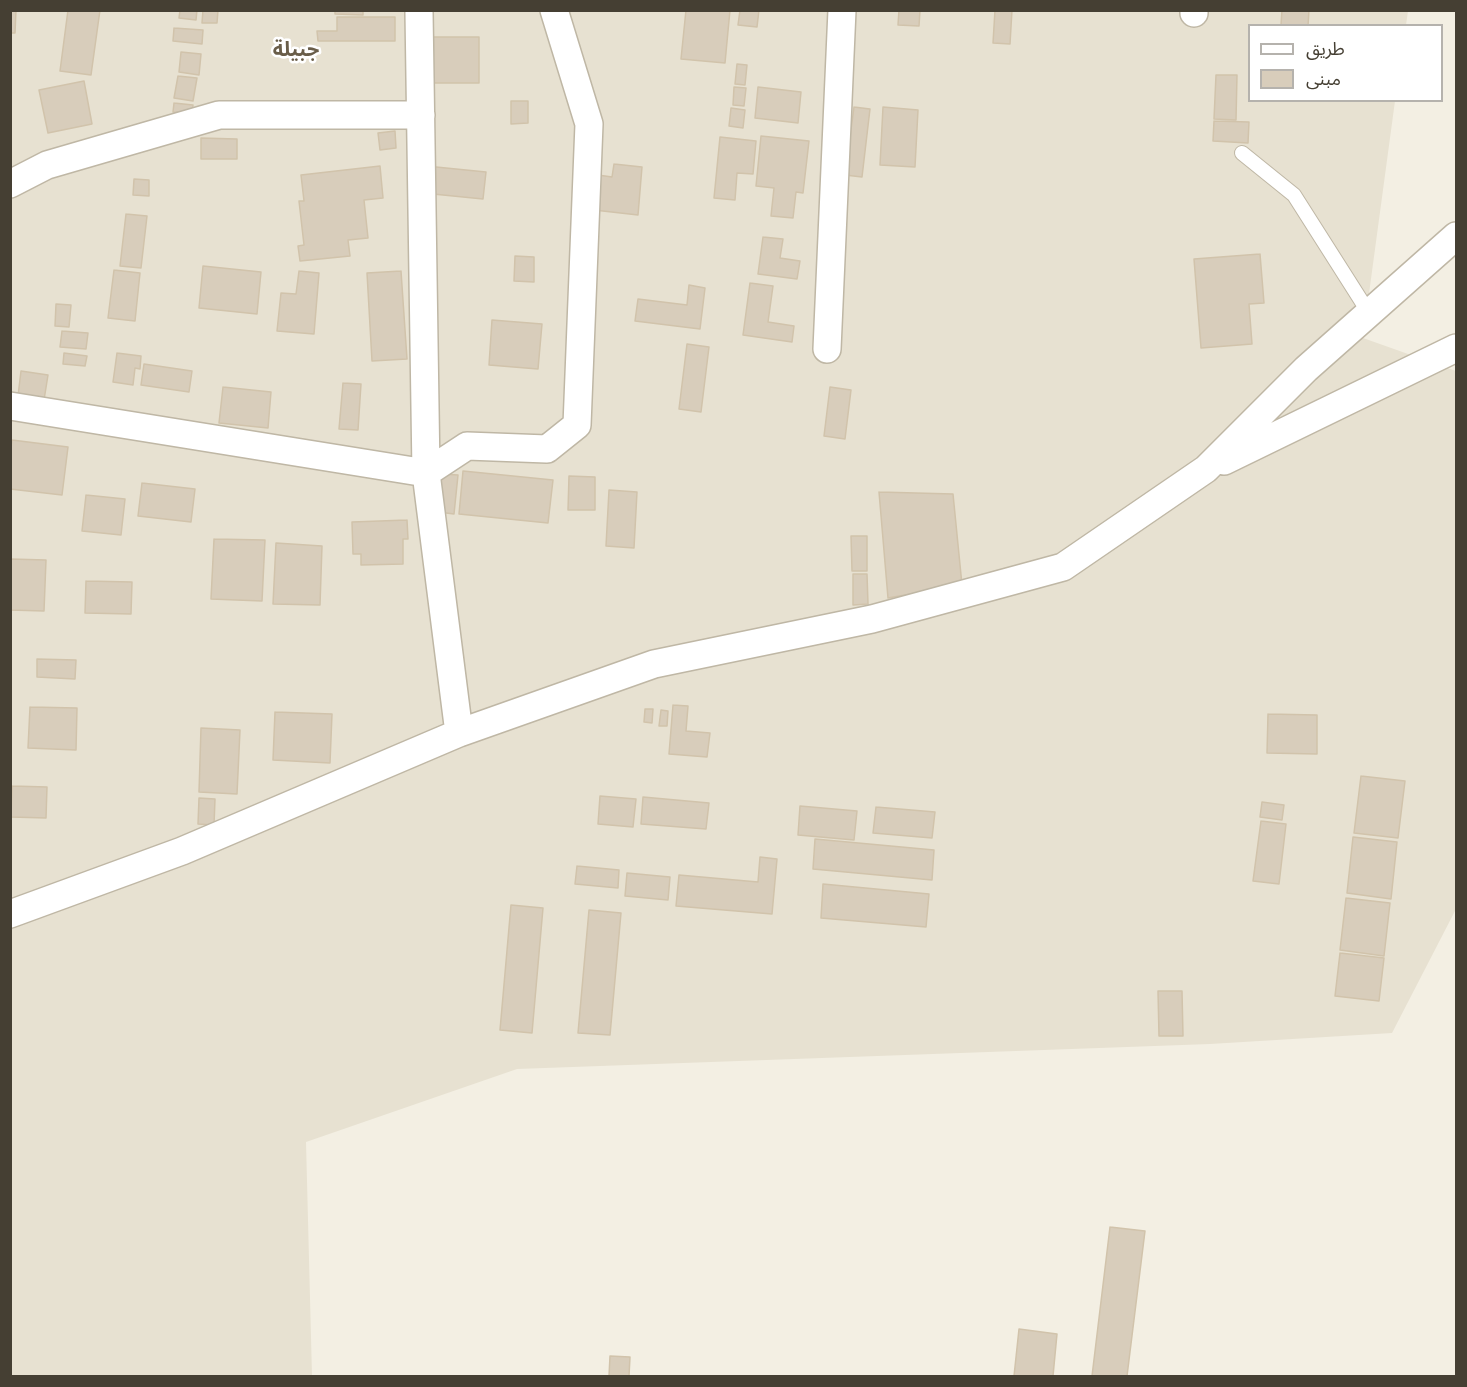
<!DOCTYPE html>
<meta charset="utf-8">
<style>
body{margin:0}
#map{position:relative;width:1467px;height:1387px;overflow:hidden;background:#f3efe3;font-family:"Nunito Sans","Noto Sans Arabic",sans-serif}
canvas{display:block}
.frame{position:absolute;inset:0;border:12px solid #453f33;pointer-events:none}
.legend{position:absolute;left:1248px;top:24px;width:195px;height:78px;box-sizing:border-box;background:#fff;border:2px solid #b5b2ad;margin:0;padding:8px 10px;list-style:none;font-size:18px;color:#453f33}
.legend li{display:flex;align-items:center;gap:12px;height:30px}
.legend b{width:30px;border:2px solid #b5b2ad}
</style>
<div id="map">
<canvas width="1467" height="1387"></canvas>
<div class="frame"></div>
<ul class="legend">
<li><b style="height:8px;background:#fff"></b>طريق</li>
<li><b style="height:16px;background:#d8cdbb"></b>مبنى</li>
</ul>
</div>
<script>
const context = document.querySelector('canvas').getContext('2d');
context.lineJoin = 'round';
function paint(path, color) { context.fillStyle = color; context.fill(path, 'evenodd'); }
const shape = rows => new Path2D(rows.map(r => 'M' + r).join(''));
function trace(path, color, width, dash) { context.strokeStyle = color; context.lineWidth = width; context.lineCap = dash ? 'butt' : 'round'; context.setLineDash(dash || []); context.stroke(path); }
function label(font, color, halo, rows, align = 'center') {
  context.font = font + ' "Nunito Sans","Noto Sans Arabic",sans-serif'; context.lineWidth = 5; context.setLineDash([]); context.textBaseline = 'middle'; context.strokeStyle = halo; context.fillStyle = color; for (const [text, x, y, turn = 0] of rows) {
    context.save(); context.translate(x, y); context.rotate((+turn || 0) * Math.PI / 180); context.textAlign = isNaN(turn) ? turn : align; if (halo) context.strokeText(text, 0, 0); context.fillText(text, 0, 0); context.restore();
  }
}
const residential = shape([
 [10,11,1408,11,1406,25,1250,26,1250,100,1395,101,1363,338,1456,371,1456,909,1392,1033,1210,1044,517,1069,306,1142,312,1376,11,1376]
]);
const building = shape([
 [10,10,16,10,15,33,10,33,10,10],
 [68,10,100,10,91,75,60,71,68,10],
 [180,10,197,10,196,20,179,18,180,10],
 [203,10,218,10,217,23,202,23,203,10],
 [335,10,363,10,363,15,335,14,335,10],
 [686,10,730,10,725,63,681,59,686,10],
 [740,10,759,10,757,27,738,25,740,10],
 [899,10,920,10,919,26,898,25,899,10],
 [995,10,1012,10,1010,44,993,43,995,10],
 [1282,10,1309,10,1308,26,1281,25,1282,10],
 [337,17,395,17,395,41,318,41,317,31,337,31,337,17],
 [174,28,203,30,202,44,173,41,174,28],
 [428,37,479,37,479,83,429,83,428,37],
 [181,52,201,54,199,75,179,72,181,52],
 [737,64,747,65,745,85,735,84,737,64],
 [1216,75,1237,75,1236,120,1214,119,1216,75],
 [178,76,197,78,193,101,174,98,178,76],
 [84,81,92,124,48,133,39,90,84,81],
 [734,87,746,88,744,106,733,105,734,87],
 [758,87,801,92,798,123,755,118,758,87],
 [511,101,528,101,528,123,511,124,511,101],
 [174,103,193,105,192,114,173,112,174,103],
 [854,107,870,109,862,177,845,175,854,107],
 [883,107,918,110,915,167,880,165,883,107],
 [731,108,745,110,743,128,729,126,731,108],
 [1214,121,1249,122,1248,143,1213,141,1214,121],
 [395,131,396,148,380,150,378,133,395,131],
 [761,136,809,141,803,193,796,192,793,218,771,216,774,188,756,186,761,136],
 [720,137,756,141,753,174,737,173,735,200,714,198,720,137],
 [201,138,237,139,237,159,201,159,201,138],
 [614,164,642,167,638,215,594,210,598,175,612,177,614,164],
 [380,166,383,198,364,200,368,238,348,240,350,256,300,261,298,246,304,245,299,201,304,201,301,175,380,166],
 [426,166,486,172,483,199,423,193,426,166],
 [134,179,149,180,149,196,133,195,134,179],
 [126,214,147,216,141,268,120,266,126,214],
 [763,237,783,239,780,258,800,261,797,279,758,274,763,237],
 [1260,254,1264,303,1249,304,1252,344,1201,348,1194,259,1260,254],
 [515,256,534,257,534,282,514,281,515,256],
 [203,266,261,272,257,314,199,308,203,266],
 [114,270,140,273,135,321,108,318,114,270],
 [299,271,319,273,314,334,277,331,281,293,296,294,299,271],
 [401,271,407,359,372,361,367,273,401,271],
 [750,283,773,286,768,322,794,326,792,342,743,335,750,283],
 [689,285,705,288,700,329,635,321,638,299,687,305,689,285],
 [56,304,71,305,69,327,55,326,56,304],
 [492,320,542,324,538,369,489,365,492,320],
 [62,331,88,333,86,349,60,347,62,331],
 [687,344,709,347,701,412,679,409,687,344],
 [64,353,87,356,85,366,63,364,64,353],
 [117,353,141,356,140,369,135,368,133,385,113,382,117,353],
 [144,364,192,371,189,392,141,385,144,364],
 [21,371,48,375,44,400,18,396,21,371],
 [343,383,361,384,358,430,339,429,343,383],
 [223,387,271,392,268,428,219,423,223,387],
 [830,387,851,390,845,439,824,436,830,387],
 [12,440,68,447,62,495,10,489,10,455,12,440],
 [463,471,553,480,548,523,459,514,463,471],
 [442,474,458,475,454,514,438,512,442,474],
 [569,476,595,477,595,510,568,510,569,476],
 [142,483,195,489,191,522,138,516,142,483],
 [609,490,637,492,634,548,606,546,609,490],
 [879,492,953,494,962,585,888,598,879,492],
 [86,495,125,499,121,535,82,531,86,495],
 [407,520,408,539,403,539,403,564,361,565,361,554,353,554,352,522,407,520],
 [851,536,867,536,867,571,852,571,851,536],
 [214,539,265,540,262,601,211,599,214,539],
 [276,543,322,546,320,605,273,604,276,543],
 [10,559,46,560,44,611,10,610,10,559],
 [853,574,867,574,868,604,853,605,853,574],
 [86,581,132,582,131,614,85,613,86,581],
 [37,659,76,660,75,679,37,677,37,659],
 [673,705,688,706,686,731,710,733,707,757,669,754,673,705],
 [30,707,77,708,76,750,28,748,30,707],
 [645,709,653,709,652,723,644,722,645,709],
 [661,710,668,711,667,726,659,726,661,710],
 [275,712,332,714,330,763,273,760,275,712],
 [1268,714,1317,715,1317,754,1267,753,1268,714],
 [201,728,240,730,237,794,199,792,201,728],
 [1361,776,1405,781,1398,838,1354,833,1361,776],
 [12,786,47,787,46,818,11,817,12,786],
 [600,796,636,799,633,827,598,824,600,796],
 [643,797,709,803,706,829,641,824,643,797],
 [199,798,215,799,214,825,198,824,199,798],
 [1262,802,1284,805,1282,820,1260,817,1262,802],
 [800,806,857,811,854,840,798,835,800,806],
 [876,807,935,812,932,838,873,833,876,807],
 [1261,821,1286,824,1279,884,1253,881,1261,821],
 [1353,837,1397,842,1391,899,1347,893,1353,837],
 [815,839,934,850,932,880,813,869,815,839],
 [760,857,777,859,772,914,676,906,679,875,758,882,760,857],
 [577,866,619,870,618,888,575,884,577,866],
 [627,873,670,877,668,900,625,896,627,873],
 [823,884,929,894,926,927,821,918,823,884],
 [1346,898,1390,903,1384,956,1340,950,1346,898],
 [511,905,543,908,532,1033,500,1030,511,905],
 [589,910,621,913,610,1035,578,1033,589,910],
 [1340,953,1384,958,1379,1001,1335,996,1340,953],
 [1158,991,1182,991,1183,1036,1159,1036,1158,991],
 [1110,1227,1145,1231,1127,1376,1092,1376,1110,1227],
 [1019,1329,1057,1334,1053,1376,1014,1376,1019,1329],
 [610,1356,630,1357,629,1376,609,1376,610,1356]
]);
const lane = shape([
 [1242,153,1294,195,1369,313]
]);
const street = shape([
 [419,12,426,473],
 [1194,13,1194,10],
 [10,184,47,165,219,115,421,115],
 [827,349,842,10],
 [10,406,426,473,459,733],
 [1224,461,1456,348],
 [426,473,467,446,547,449,577,425,589,124,554,10],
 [10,914,182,851,459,733,654,664,872,619,1063,567,1206,469,1306,369,1456,236]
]);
const quarterNames = [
 ["جبيلة",296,51]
];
paint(residential, '#e7e1d1');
paint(building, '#d8cdbb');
trace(building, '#d1c3ab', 1.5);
trace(lane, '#bfb7a5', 16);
trace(street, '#bfb7a5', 30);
trace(lane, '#fff', 14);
trace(street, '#fff', 27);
label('bold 20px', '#695d49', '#fff', quarterNames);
</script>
